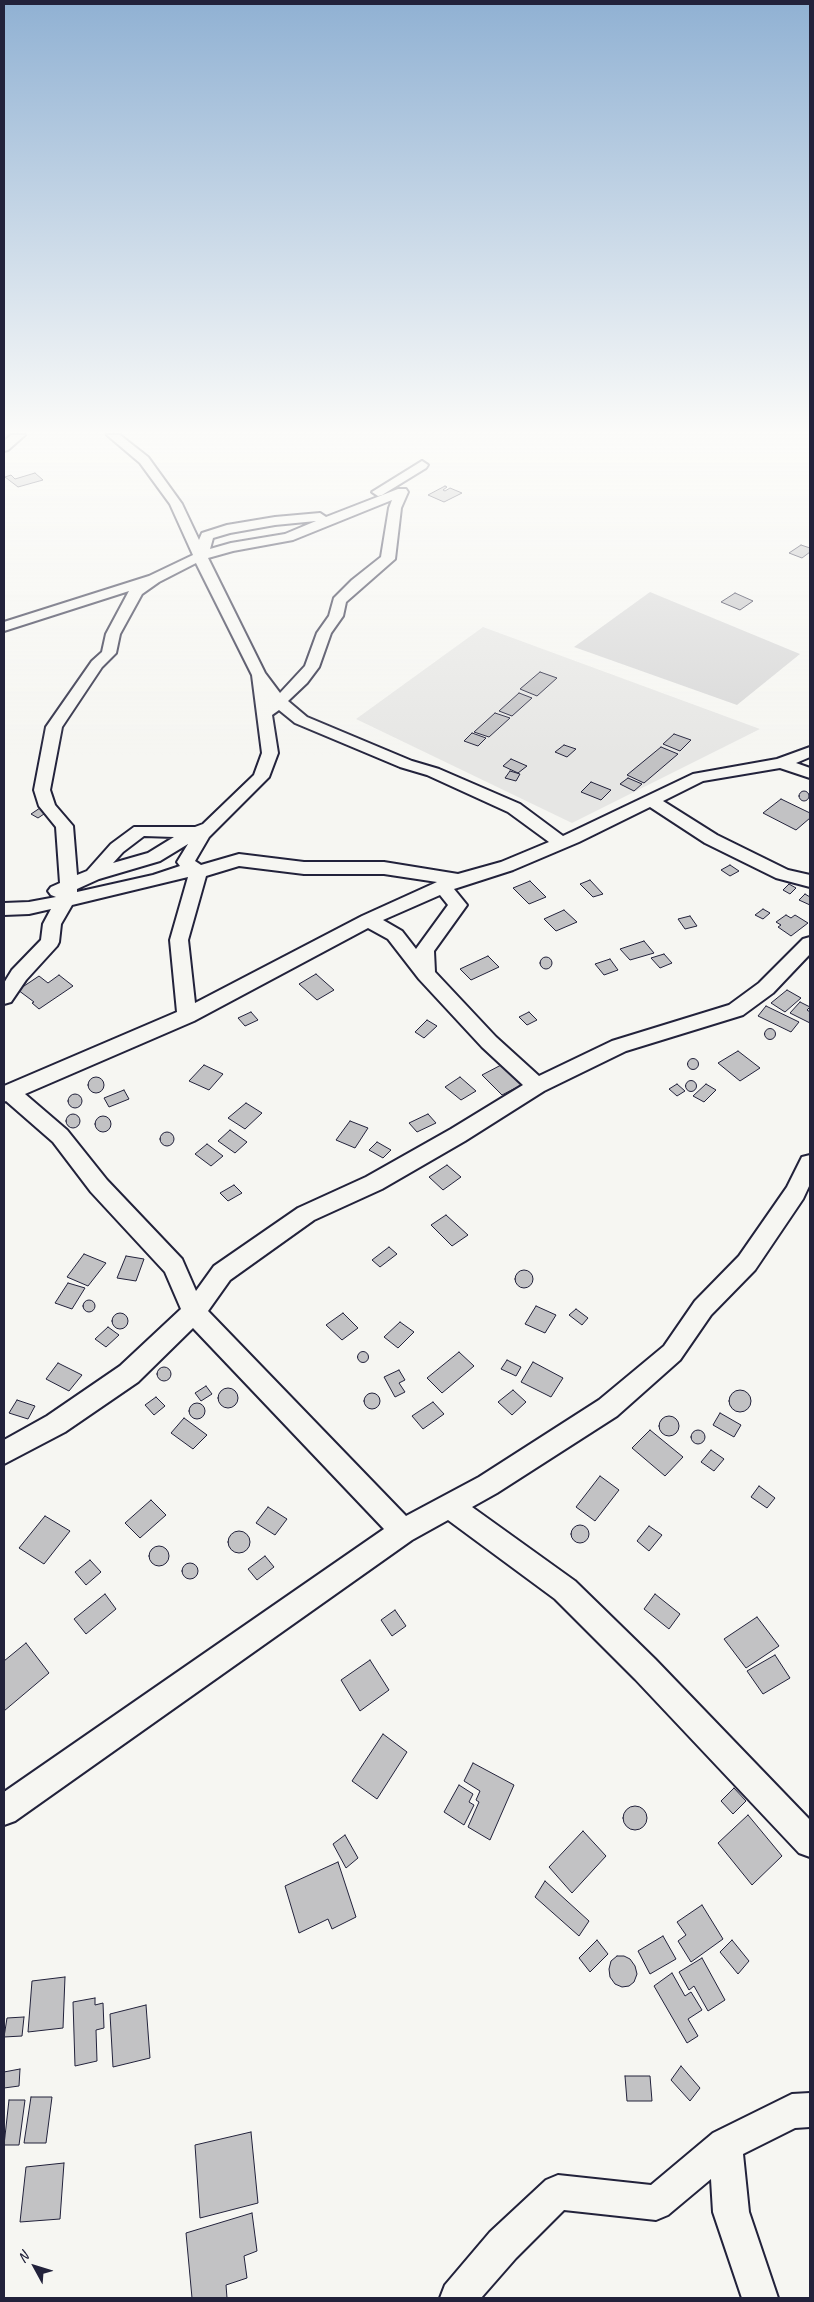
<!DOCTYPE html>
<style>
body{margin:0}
#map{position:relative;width:814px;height:2302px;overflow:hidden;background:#f6f6f2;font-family:Caveat,sans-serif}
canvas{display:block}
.frame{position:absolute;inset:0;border:5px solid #22223b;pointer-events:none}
.north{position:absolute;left:10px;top:2242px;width:50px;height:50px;-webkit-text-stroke:4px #f6f6f2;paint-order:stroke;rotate:309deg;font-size:14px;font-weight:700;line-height:20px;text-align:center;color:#22223b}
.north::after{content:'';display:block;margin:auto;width:18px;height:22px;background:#22223b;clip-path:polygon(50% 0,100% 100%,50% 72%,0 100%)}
</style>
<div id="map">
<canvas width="814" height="2302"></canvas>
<div class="frame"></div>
<div class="north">N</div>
</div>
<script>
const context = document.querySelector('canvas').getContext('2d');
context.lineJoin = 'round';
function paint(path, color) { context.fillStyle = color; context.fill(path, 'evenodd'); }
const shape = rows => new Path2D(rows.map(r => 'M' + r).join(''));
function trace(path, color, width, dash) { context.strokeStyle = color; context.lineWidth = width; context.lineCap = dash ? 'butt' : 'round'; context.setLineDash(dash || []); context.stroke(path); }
const built = shape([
 [483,627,760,729,572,823,356,719]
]);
const green = shape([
 [650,592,800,654,737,705,574,647]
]);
const building = shape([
 [35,473,43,480,18,487,5,477,11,475,15,479,35,473],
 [445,486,447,487,443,490,445,491,450,488,462,493,444,502,428,495,445,486],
 [801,545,810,548,810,552,802,558,789,553,801,545],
 [735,593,753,601,740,610,721,602,735,593],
 [540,672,557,678,537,696,520,689,540,672],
 [519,693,532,698,512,716,499,711,519,693],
 [495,713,510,718,489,737,474,732,495,713],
 [472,733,486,738,478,746,464,741,472,733],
 [674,734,691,740,680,751,663,744,674,734],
 [564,745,576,749,567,757,555,752,564,745],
 [661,747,678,754,644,783,627,775,661,747],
 [511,759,527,766,518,773,503,766,511,759],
 [510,771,520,774,516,781,505,778,510,771],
 [628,778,642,784,634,791,620,784,628,778],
 [591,782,611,790,601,800,581,792,591,782],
 '799 796a5 5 0 1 1 10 0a5 5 0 1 1-10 0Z',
 [781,799,810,813,810,818,796,830,763,813,781,799],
 [40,808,47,812,38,818,31,814,40,808],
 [730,865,739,871,730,876,721,870,730,865],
 [590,880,603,894,593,897,580,884,590,880],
 [530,881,546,897,529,904,513,888,530,881],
 [789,884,796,888,790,894,783,890,789,884],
 [805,894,810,897,810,905,799,900,805,894],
 [763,909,770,913,763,919,755,915,763,909],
 [564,910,577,922,556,931,544,919,564,910],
 [786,915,791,918,795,915,808,923,791,936,778,927,781,925,776,922,786,915],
 [690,916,697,926,685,929,678,919,690,916],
 [644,941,654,953,630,960,620,949,644,941],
 [664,954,672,963,660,968,651,958,664,954],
 [488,956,499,967,471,980,460,969,488,956],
 '540 963a6 6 0 1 1 12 0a6 6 0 1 1-12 0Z',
 [610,959,618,970,604,975,595,964,610,959],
 [316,974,334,990,317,1000,299,984,316,974],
 [59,975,73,986,39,1009,32,1003,34,1002,18,990,39,976,48,983,59,975],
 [787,990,801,998,785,1012,771,1003,787,990],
 [800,1002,810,1007,807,1010,810,1012,810,1023,790,1013,800,1002],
 [766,1006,799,1022,791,1032,758,1016,766,1006],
 [251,1012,258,1020,245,1026,238,1018,251,1012],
 [529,1012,537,1020,527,1025,519,1017,529,1012],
 [427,1020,437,1026,424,1038,415,1032,427,1020],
 '764.5 1034a5.5 5.5 0 1 1 11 0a5.5 5.5 0 1 1-11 0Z',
 [738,1051,760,1068,740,1081,718,1063,738,1051],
 '687.5 1064a5.5 5.5 0 1 1 11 0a5.5 5.5 0 1 1-11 0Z',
 [503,1064,523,1084,502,1095,482,1075,503,1064],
 [204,1065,223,1074,209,1090,189,1081,204,1065],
 '88 1085a8 8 0 1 1 16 0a8 8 0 1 1-16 0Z',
 [460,1077,476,1091,461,1100,445,1087,460,1077],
 '685.5 1086a5.5 5.5 0 1 1 11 0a5.5 5.5 0 1 1-11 0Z',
 [677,1084,685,1091,677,1096,669,1089,677,1084],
 [706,1084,716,1090,704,1102,693,1096,706,1084],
 [124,1090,129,1099,109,1107,104,1098,124,1090],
 '68 1101a7 7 0 1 1 14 0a7 7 0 1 1-14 0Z',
 [246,1103,262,1113,245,1129,228,1118,246,1103],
 '66 1121a7 7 0 1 1 14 0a7 7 0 1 1-14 0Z',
 [428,1114,436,1123,417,1132,409,1123,428,1114],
 '95 1124a8 8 0 1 1 16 0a8 8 0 1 1-16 0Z',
 [350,1121,368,1128,355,1148,336,1140,350,1121],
 [230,1130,247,1142,235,1153,218,1141,230,1130],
 '160 1139a7 7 0 1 1 14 0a7 7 0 1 1-14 0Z',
 [377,1142,391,1150,383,1158,369,1150,377,1142],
 [207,1144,223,1156,211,1166,195,1154,207,1144],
 [447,1165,461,1177,443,1190,429,1177,447,1165],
 [234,1185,242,1193,228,1201,220,1193,234,1185],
 [446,1215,468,1235,452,1246,431,1225,446,1215],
 [389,1247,397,1254,380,1267,372,1260,389,1247],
 [84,1254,106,1263,88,1286,67,1277,84,1254],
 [126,1256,144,1259,136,1281,117,1278,126,1256],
 '515 1279a9 9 0 1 1 18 0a9 9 0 1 1-18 0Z',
 [68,1283,85,1288,72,1309,55,1303,68,1283],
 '83 1306a6 6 0 1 1 12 0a6 6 0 1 1-12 0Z',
 [536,1306,556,1315,545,1333,525,1324,536,1306],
 [576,1309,588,1318,582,1325,569,1315,576,1309],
 '112 1321a8 8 0 1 1 16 0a8 8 0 1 1-16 0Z',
 [343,1313,358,1328,342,1340,326,1325,343,1313],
 [400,1322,414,1332,398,1348,384,1337,400,1322],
 [108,1327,119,1335,106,1347,95,1339,108,1327],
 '357.5 1357a5.5 5.5 0 1 1 11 0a5.5 5.5 0 1 1-11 0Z',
 [459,1352,474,1366,442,1393,427,1378,459,1352],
 [507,1360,521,1367,516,1376,501,1369,507,1360],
 [533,1362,563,1378,551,1397,521,1382,533,1362],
 [58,1363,82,1375,69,1391,46,1379,58,1363],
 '157 1374a7 7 0 1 1 14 0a7 7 0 1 1-14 0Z',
 [399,1370,405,1380,399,1383,405,1392,395,1397,384,1377,399,1370],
 [206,1386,212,1394,201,1401,195,1393,206,1386],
 '218 1398a10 10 0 1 1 20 0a10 10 0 1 1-20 0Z',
 [513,1390,526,1402,512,1415,498,1402,513,1390],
 '729 1401a11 11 0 1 1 22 0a11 11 0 1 1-22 0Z',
 '364 1401a8 8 0 1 1 16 0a8 8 0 1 1-16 0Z',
 [156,1397,165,1406,154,1415,145,1405,156,1397],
 [17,1400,35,1406,28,1419,9,1413,17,1400],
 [433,1402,444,1414,423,1429,412,1416,433,1402],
 '189 1411a8 8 0 1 1 16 0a8 8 0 1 1-16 0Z',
 [720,1413,741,1425,734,1437,713,1425,720,1413],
 '659 1426a10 10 0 1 1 20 0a10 10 0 1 1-20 0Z',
 [184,1418,207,1435,193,1449,171,1433,184,1418],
 '691 1437a7 7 0 1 1 14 0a7 7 0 1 1-14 0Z',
 [650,1430,683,1457,665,1476,632,1448,650,1430],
 [711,1450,724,1459,714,1471,701,1462,711,1450],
 [600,1476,619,1490,595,1521,576,1507,600,1476],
 [759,1486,775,1498,767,1508,751,1497,759,1486],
 [151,1500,166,1515,140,1538,125,1523,151,1500],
 [268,1507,287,1519,275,1535,256,1523,268,1507],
 [45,1516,70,1531,44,1564,19,1548,45,1516],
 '571 1534a9 9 0 1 1 18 0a9 9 0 1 1-18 0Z',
 [649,1526,662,1535,649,1551,637,1541,649,1526],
 '228 1542a11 11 0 1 1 22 0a11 11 0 1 1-22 0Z',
 '149 1556a10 10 0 1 1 20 0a10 10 0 1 1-20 0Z',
 [265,1556,274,1567,257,1580,248,1569,265,1556],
 [90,1560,101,1572,86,1585,75,1572,90,1560],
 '182 1571a8 8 0 1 1 16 0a8 8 0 1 1-16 0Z',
 [105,1594,116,1609,86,1634,74,1619,105,1594],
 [655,1594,680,1614,669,1629,644,1609,655,1594],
 [395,1610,406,1626,392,1636,381,1620,395,1610],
 [757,1617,779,1646,746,1668,724,1639,757,1617],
 [26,1643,49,1673,4,1711,4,1661,26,1643],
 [775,1655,790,1678,763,1694,747,1671,775,1655],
 [370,1660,389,1690,360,1711,341,1680,370,1660],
 [383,1734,407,1752,377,1799,352,1781,383,1734],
 [473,1763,514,1785,490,1840,468,1827,479,1802,476,1800,480,1791,464,1781,473,1763],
 [459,1785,473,1794,469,1802,474,1805,464,1825,444,1812,459,1785],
 [734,1788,746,1801,733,1814,721,1801,734,1788],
 '623 1818a12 12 0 1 1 24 0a12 12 0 1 1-24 0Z',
 [748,1815,782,1856,752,1885,718,1843,748,1815],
 [583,1831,606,1856,572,1893,549,1867,583,1831],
 [345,1835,358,1858,346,1868,333,1844,345,1835],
 [338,1862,356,1917,332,1929,328,1919,299,1933,285,1886,338,1862],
 [545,1881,589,1921,579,1936,535,1897,545,1881],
 [702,1905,723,1939,691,1962,678,1941,686,1935,677,1922,702,1905],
 [663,1936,676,1959,650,1974,638,1951,663,1936],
 [597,1940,608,1954,590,1972,579,1958,597,1940],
 [732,1940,749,1961,738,1974,720,1952,732,1940],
 [617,1956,624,1956,630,1959,635,1966,637,1974,634,1982,629,1986,622,1987,615,1984,610,1977,609,1969,611,1961,617,1956],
 [702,1958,725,2000,708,2011,694,1986,689,1990,679,1972,702,1958],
 [672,1973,685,1996,691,1992,702,2010,688,2019,698,2036,687,2043,654,1986,672,1973],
 [65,1977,63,2028,28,2032,32,1981,65,1977],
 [95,1998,95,2005,103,2003,104,2028,96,2030,97,2061,75,2066,73,2002,95,1998],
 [146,2005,150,2058,113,2067,110,2014,146,2005],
 [24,2017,22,2036,4,2037,7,2018,24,2017],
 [681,2066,700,2088,690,2101,671,2080,681,2066],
 [20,2069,19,2086,4,2088,4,2072,20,2069],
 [625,2076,650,2076,652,2101,627,2101,625,2076],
 [31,2097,52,2097,46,2143,24,2143,31,2097],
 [9,2100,25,2100,19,2145,4,2145,9,2100],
 [251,2132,258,2203,200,2218,195,2145,251,2132],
 [64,2163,60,2219,20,2222,26,2167,64,2163],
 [252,2213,257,2251,244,2256,247,2278,226,2285,227,2298,192,2298,186,2233,252,2213]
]);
const minor = shape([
 [11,435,25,435,8,450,4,451,4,441,11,435],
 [107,435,120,435,148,457,182,504,199,540,202,533,227,525,275,517,320,513,326,517,398,489,406,489,408,492,401,508,395,559,346,602,343,616,331,633,319,667,307,683,288,701,307,717,412,761,439,769,520,804,563,836,693,774,777,759,810,747,810,757,796,763,810,768,810,778,780,768,703,781,663,801,717,835,788,870,810,875,810,887,776,878,705,843,650,807,579,842,513,870,454,889,467,905,434,951,435,972,496,1037,539,1076,612,1041,729,1005,759,983,803,939,810,937,810,954,773,993,743,1015,626,1051,544,1091,465,1141,382,1189,314,1220,230,1280,208,1311,406,1516,479,1477,599,1400,664,1346,695,1301,739,1256,787,1187,802,1157,810,1155,810,1184,803,1199,755,1270,711,1315,680,1360,617,1416,497,1493,472,1507,575,1581,655,1659,810,1820,810,1857,799,1853,635,1679,555,1599,448,1520,412,1540,15,1821,4,1825,4,1792,384,1529,193,1328,138,1382,65,1432,4,1464,4,1440,47,1416,120,1366,181,1309,165,1272,91,1192,53,1142,6,1101,4,1102,4,1086,177,1012,170,940,188,877,72,905,61,924,59,942,57,946,26,980,11,1002,4,1004,4,983,12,970,41,940,43,924,51,909,29,914,4,915,4,903,29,902,56,897,51,895,48,891,51,887,60,883,56,827,39,806,34,790,46,727,92,661,102,652,106,634,129,591,4,631,4,622,149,576,193,555,170,504,140,463,107,435],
 [392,500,389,508,381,557,352,580,334,598,329,616,317,633,305,666,280,693,265,673,208,558,233,551,293,540,392,500],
 [316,521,285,534,231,543,210,549,213,538,230,533,275,525,316,521],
 [196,563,252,675,262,753,254,775,203,824,195,827,134,827,111,844,87,871,77,875,73,826,55,805,50,790,62,727,102,667,116,653,120,634,142,594,159,582,196,563],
 [279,710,295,723,400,767,427,775,508,812,549,842,501,862,458,874,384,862,304,862,239,854,201,865,195,861,209,837,269,777,278,753,272,715,279,710],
 [144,836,174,837,148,853,113,863,123,852,144,836],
 [188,844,177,862,180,866,153,875,77,892,77,889,99,879,160,861,188,844],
 [239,866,304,874,384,874,437,882,362,916,195,1003,188,940,206,876,239,866],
 [440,895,448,905,416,949,402,931,383,920,440,895],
 [368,928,388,939,419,979,482,1047,523,1085,451,1129,366,1177,298,1208,214,1266,196,1291,182,1259,107,1180,67,1130,25,1094,194,1021,368,928],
 [422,461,428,465,426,468,382,495,378,496,372,492,422,461],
 [810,2093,810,2127,795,2128,743,2154,749,2212,778,2298,742,2298,713,2212,711,2179,668,2215,656,2220,564,2210,516,2258,481,2298,440,2298,445,2285,490,2232,546,2180,558,2175,651,2185,713,2133,792,2094,810,2093]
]);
paint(built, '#e6e6e4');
paint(green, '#d7d7d7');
paint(building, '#c2c2c4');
trace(building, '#22223b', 1);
trace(minor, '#22223b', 4);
paint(minor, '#f6f6f2');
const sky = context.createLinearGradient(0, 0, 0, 757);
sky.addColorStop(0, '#90b1d3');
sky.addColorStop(0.57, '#fbfbf9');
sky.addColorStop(1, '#fbfbf900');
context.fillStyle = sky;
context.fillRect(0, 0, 814, 757);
</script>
